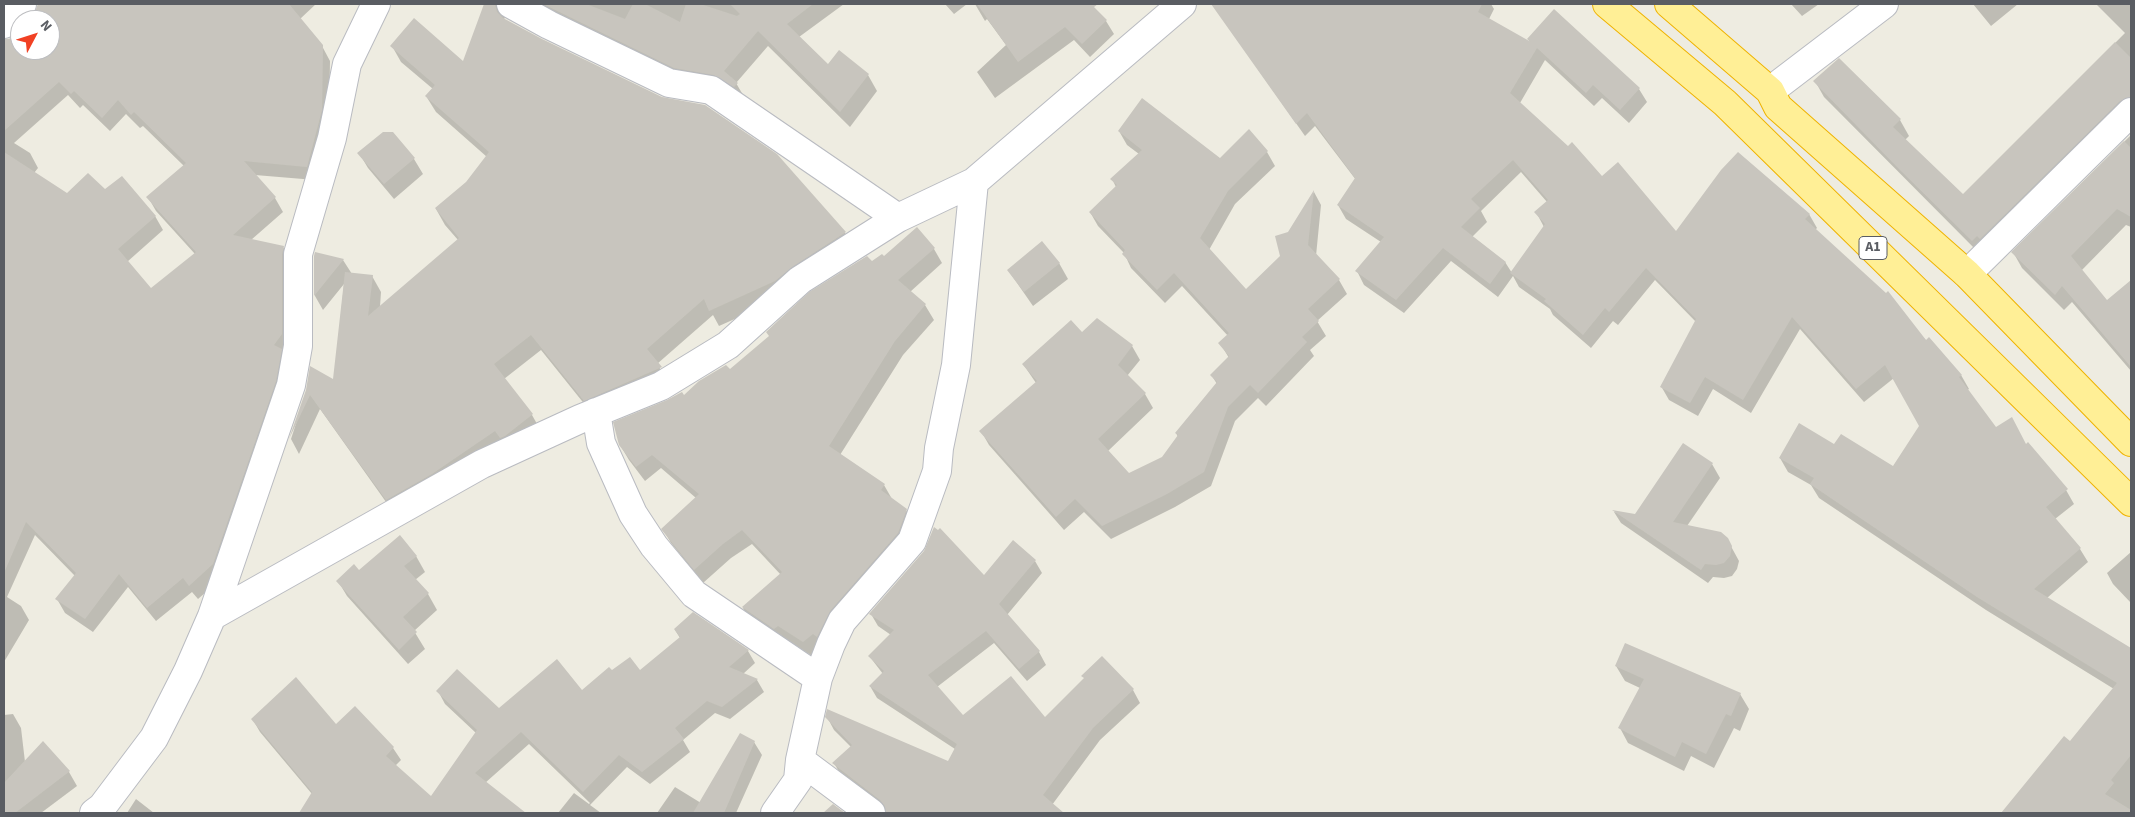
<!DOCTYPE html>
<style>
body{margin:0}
#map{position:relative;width:2135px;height:817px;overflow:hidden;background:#eeece1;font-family:"Source Sans 3",sans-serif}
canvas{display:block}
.frame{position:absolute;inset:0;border:5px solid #5a5d63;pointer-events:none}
.north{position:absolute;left:10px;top:10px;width:50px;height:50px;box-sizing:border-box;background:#fff;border:1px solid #bdbec1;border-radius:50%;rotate:50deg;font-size:14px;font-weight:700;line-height:20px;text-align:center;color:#5a5d63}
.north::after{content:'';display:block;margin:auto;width:18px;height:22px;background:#f14124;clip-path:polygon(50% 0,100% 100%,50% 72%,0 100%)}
</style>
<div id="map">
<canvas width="2135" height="817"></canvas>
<div class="frame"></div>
<div class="north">N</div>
</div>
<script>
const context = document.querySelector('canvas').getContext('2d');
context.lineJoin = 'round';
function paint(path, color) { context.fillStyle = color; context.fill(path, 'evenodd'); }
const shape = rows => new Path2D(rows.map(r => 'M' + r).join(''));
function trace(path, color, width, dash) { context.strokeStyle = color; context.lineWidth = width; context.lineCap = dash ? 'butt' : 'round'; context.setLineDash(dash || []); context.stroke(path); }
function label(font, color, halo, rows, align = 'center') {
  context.font = font + ' "Source Sans 3",sans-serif'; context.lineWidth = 4; context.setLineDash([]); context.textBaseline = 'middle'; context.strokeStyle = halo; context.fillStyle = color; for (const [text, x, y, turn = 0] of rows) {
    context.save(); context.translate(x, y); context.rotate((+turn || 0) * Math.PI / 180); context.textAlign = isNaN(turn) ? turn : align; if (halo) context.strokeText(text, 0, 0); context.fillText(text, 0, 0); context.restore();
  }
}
const shadow = shape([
 [37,4,316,4,300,19,322,46,330,61,329,125,315,180,255,175,275,198,283,212,251,240,283,247,291,261,289,364,221,579,198,599,192,592,156,621,128,587,93,632,65,613,57,599,75,576,35,535,7,597,21,606,29,620,4,662,4,40,10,40,20,31,20,50,50,50,50,20,30,20,35,15,38,5],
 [68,95,80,108,83,105,110,131,126,114,140,128,143,126,184,166,148,197,156,211,195,254,151,290,127,262,163,230,155,216,105,190,68,195,34,173,38,168,30,153,14,143],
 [485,4,844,4,799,37,828,66,868,75,877,91,850,127,768,46,736,83,746,100,506,13,504,20,542,40,776,155,845,233,854,249,784,297,719,326,713,315,657,364,670,384,594,416,541,350,504,379,532,415,541,431,396,516,320,409,299,454,291,439,307,390,334,381,344,284,323,310,315,296,316,254,343,260,352,274,372,276,381,292,380,307,458,240,445,225,436,209,467,183,487,157,436,112,426,96,433,89,401,62,392,46,464,63],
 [945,4,967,4,954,14],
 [975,4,1005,4,1010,13,1028,24,1049,4,1090,4,1106,21,1114,34,1090,57,1074,40,995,98,977,72,1006,45,987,19,985,21],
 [1212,4,1491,4,1494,9,1489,19,1531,44,1528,39,1554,10,1639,89,1647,102,1629,123,1602,98,1594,106,1545,60,1520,103,1602,178,1676,233,1809,214,1817,228,1815,230,1961,375,1969,389,1967,390,1995,428,2026,445,2066,490,2074,504,2055,519,2080,549,2088,562,2047,598,2131,650,2131,813,2004,813,2064,738,2070,743,2114,689,1986,610,1819,498,1811,485,1788,472,1780,458,1835,446,1893,467,1920,426,1894,378,1864,402,1800,329,1751,413,1713,389,1698,416,1669,400,1661,386,1696,322,1655,280,1618,325,1613,321,1591,348,1553,315,1550,309,1519,287,1513,276,1498,297,1451,261,1404,313,1364,285,1357,271,1381,242,1346,219,1338,205,1356,180,1315,126,1305,136],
 [1521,172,1547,202,1536,212,1544,227,1512,273,1505,262,1472,237,1487,222,1481,211],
 [1791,4,1819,4,1802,16],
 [1973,4,2018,4,1991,26],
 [2096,4,2131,4,2131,116,1982,256,1824,97,1815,81,1900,120,1909,136,1905,140,1963,196,2125,33],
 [1119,131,1220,159,1267,152,1275,166,1235,204,1209,250,1246,291,1281,257,1288,233,1314,192,1321,205,1316,256,1339,280,1347,294,1317,321,1326,336,1310,350,1314,356,1266,406,1258,398,1235,421,1211,486,1175,507,1111,539,1084,512,1064,530,989,445,981,431,1036,383,1023,364,1081,333,1132,346,1140,360,1127,376,1145,394,1153,408,1108,451,1129,475,1163,458,1178,437,1176,433,1217,384,1212,376,1229,358,1220,343,1228,336,1182,286,1165,303,1131,268,1124,253,1098,226,1090,212,1116,187,1112,179,1139,154,1127,145],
 [392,133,414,159,423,174,394,199,368,168,359,153],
 [2131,135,2131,227,2126,225,2081,271,2116,314,2131,303,2131,371,2072,302,2064,310,2022,268,2013,252],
 [917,229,934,249,942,263,910,292,925,305,934,320,903,355,840,455,884,485,892,499,906,510,914,525,812,656,787,640,783,643,751,622,743,608,781,575,752,544,731,558,703,583,671,543,663,529,696,498,661,468,645,481,629,460,620,445,684,397,730,371,871,263,883,258],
 [1059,263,1068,279,1033,306,1008,270],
 [1684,445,1712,464,1720,478,1687,526,1727,539,1739,561,1737,569,1732,576,1724,578,1713,577,1708,583,1621,523,1614,512,1636,515],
 [2131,552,2131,603,2113,584,2107,573],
 [416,556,425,572,415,580,428,594,437,610,414,631,425,649,408,664,347,596,338,581,359,571],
 [1035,561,1042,573,1007,615,1039,652,1046,665,1027,681,994,643,937,687,963,717,1045,719,1085,679,1102,658,1133,690,1140,703,1100,740,1052,805,1062,813,888,813,841,775,834,763,851,747,834,730,827,717,948,763,955,749,877,698,870,686,883,674,870,657,891,635,878,626,871,614],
 [693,614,748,651,755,663,743,674,757,680,764,692,730,719,715,713,683,740,690,752,650,784,627,767,590,805,601,813,558,813,574,793,589,804,590,803,529,744,485,783,524,813,475,813,462,803,451,813,307,813,304,807,312,794,260,732,253,720,336,726,355,707,393,748,401,760,395,766,431,798,476,733,445,704,438,691,499,710,582,691,612,672,640,672,680,638,675,630],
 [1616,666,1740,694,1749,709,1740,731,1734,728,1714,768,1691,756,1684,771,1628,743,1620,728,1640,688,1625,681],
 [13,714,21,728,25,762,69,772,77,786,41,813,4,813,4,715],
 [754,742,762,755,736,813,657,813,675,787,701,803],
 [136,799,154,813,127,813]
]);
const building = shape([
 [38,4,289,4,323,45,322,110,307,167,244,161,276,197,233,235,284,246,282,254,282,334,274,345,282,349,276,381,213,564,189,586,183,578,147,608,119,574,85,619,55,599,76,573,26,522,4,573,4,152,67,193,88,173,105,189,122,176,156,216,118,249,151,288,196,252,146,197,186,163,134,112,131,115,118,100,102,118,74,91,71,94,59,82,4,131,4,39,9,39,20,30,20,50,50,50,50,20,29,20,34,14],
 [484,4,495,4,497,12,503,18,542,39,662,97,705,105,777,154,846,232,792,267,775,281,709,311,704,299,647,349,662,367,584,401,531,335,494,364,533,414,505,436,500,438,495,431,432,474,386,500,310,395,289,439,306,390,310,366,333,379,345,272,373,275,368,316,459,238,435,208,466,182,489,152,425,96,435,85,390,46,414,18,463,61],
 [543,4,586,4,625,19,633,4,645,4,680,22,686,4,700,4,737,16,740,14,730,4,813,4,787,24,828,64,839,50,869,74,840,112,758,31,724,71,738,83,734,87,714,75,674,68],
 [977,4,1098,4,1094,7,1107,20,1082,44,1065,27,1018,62],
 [1211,4,1482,4,1478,12,1531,42,1527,39,1554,9,1640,88,1620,110,1593,85,1586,93,1537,48,1510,93,1568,146,1572,142,1602,176,1618,162,1676,231,1721,170,1738,152,1810,214,1805,219,1886,293,1888,291,1926,340,1929,337,1962,375,1959,377,1996,427,2012,417,2026,444,2028,442,2068,489,2046,507,2081,548,2034,589,2131,648,2131,755,2111,780,2114,783,2105,794,2131,810,2131,813,2001,813,2064,736,2070,741,2117,683,1977,597,1810,484,1814,478,1779,458,1799,423,1834,444,1841,434,1893,466,1919,426,1885,365,1856,389,1792,317,1743,400,1705,377,1690,403,1660,387,1696,319,1646,268,1609,312,1605,308,1583,335,1544,301,1546,299,1510,273,1545,224,1534,212,1548,200,1513,160,1471,199,1480,208,1461,227,1506,262,1490,284,1443,248,1396,300,1355,271,1384,237,1337,205,1355,178,1307,113,1296,124],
 [2115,42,2131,58,2131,97,2120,101,1980,239,1977,236,1972,241,1899,169,1813,81,1839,58,1901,119,1893,127,1963,194],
 [1142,98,1220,158,1249,129,1268,151,1228,191,1200,238,1246,289,1280,256,1275,236,1288,232,1314,190,1308,245,1340,279,1308,309,1319,321,1302,337,1307,342,1258,393,1250,385,1228,407,1204,472,1167,494,1102,526,1075,499,1056,517,979,431,1037,381,1022,364,1071,320,1082,332,1097,318,1133,345,1118,365,1146,393,1098,439,1129,473,1162,457,1178,435,1175,433,1217,382,1210,375,1229,356,1218,343,1229,333,1174,273,1157,290,1122,254,1125,250,1089,212,1117,185,1110,179,1142,150,1118,131],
 [383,132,393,132,415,158,384,184,357,153],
 [2124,141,2131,148,2131,217,2117,209,2071,256,2107,300,2131,280,2131,367,2062,286,2055,295,2011,252],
 [917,227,935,248,898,280,926,304,895,341,829,446,885,484,881,490,907,509,898,533,830,611,817,637,813,634,803,642,778,626,774,629,742,607,782,572,742,530,723,544,694,570,661,529,699,494,652,455,636,467,619,445,613,422,667,400,682,392,684,395,699,381,726,365,730,369,769,336,766,332,809,292,867,256,872,261,882,254,884,256],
 [1042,241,1060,263,1024,292,1007,270],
 [315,252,344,259,314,296,314,256],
 [1683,443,1713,463,1673,522,1721,532,1728,538,1732,546,1730,556,1724,563,1716,565,1705,564,1701,570,1612,510,1635,514],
 [934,527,938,530,940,528,984,575,1013,540,1036,560,999,604,1040,651,1019,669,986,631,928,675,963,715,1011,676,1045,717,1084,678,1081,676,1102,656,1134,689,1093,728,1043,795,1064,813,886,813,885,806,880,800,832,763,852,745,825,717,827,709,948,761,957,744,869,686,884,671,868,656,894,630,869,614,924,551],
 [400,535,417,556,404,566,429,593,403,617,417,632,399,650,336,581,354,564,359,570],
 [693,612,749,650,729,667,758,679,722,707,707,701,675,728,684,739,642,772,619,755,583,792,521,732,475,773,526,813,299,813,312,792,251,719,296,677,336,724,355,706,394,747,386,756,431,796,477,730,436,691,457,669,499,708,557,659,582,690,609,667,612,670,630,657,640,670,680,637,674,629],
 [1625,643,1741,693,1731,716,1726,714,1706,754,1682,742,1675,757,1618,728,1644,679,1615,666],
 [740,733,755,741,724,813,693,813],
 [43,741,70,771,15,813,4,813,4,783],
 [833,804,845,813,823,813]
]);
const minor = shape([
 [511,4,549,25,669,83,711,90,898,218],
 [4,24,22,4],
 [1770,91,1884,4],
 [1967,274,2131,112],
 [596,412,601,443,633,514,654,546,694,594,818,678],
 [212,616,482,464,580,419,661,386,728,345,800,280,898,218,974,182,1182,4],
 [800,760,871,813],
 [94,813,102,807,154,738,188,671,212,616,291,385,298,346,298,254,332,138,347,64,376,4],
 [775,813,798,780,800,760,818,678,831,644,842,621,912,541,937,471,939,448,956,365,974,182]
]);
const trunk = shape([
 [1607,4,1725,103,2131,502],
 [1669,4,1770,91,1778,107,1967,274,2131,442]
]);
const shields = [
 [1873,248,28]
];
const shieldNames = [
 ["A1",1873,248]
];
paint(shadow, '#0003');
paint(building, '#c8c5be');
trace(minor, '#b9bbc1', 30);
trace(trunk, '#efb300', 30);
trace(minor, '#fff', 28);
trace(trunk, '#ffef96', 28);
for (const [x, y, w] of shields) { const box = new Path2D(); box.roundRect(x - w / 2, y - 11.5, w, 23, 4); context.fillStyle = '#fff'; context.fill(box); trace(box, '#5a5d63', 1); }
label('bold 14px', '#5a5d63', null, shieldNames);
</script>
